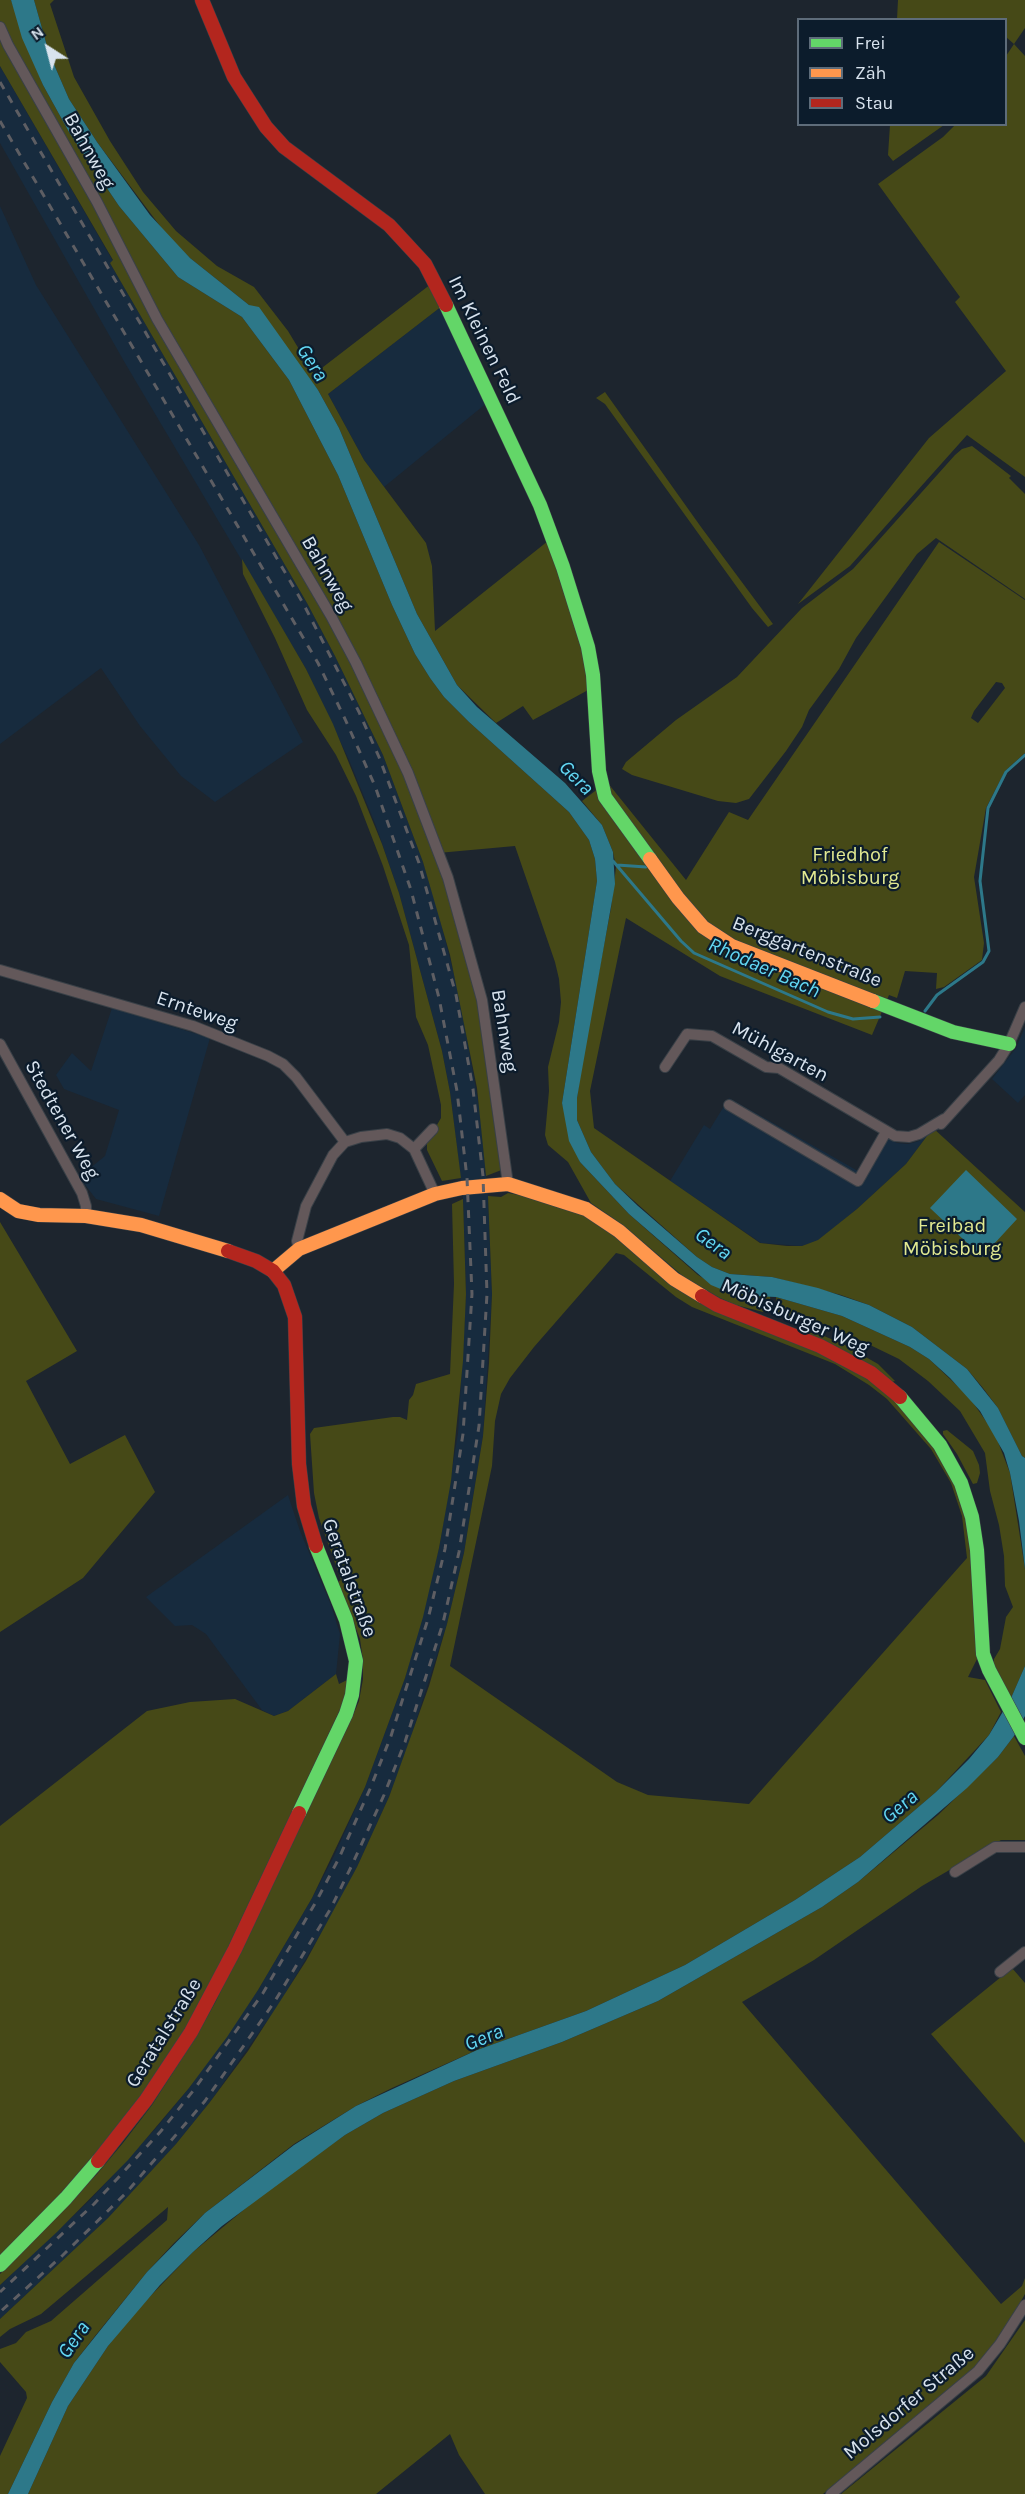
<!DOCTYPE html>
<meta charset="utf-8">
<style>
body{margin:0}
#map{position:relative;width:1025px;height:2494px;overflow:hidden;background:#1d252e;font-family:Karla,sans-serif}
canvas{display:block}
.legend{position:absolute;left:797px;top:18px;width:210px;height:108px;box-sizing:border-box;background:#0c1c2c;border:2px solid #5e6c7a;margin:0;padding:8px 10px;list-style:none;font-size:18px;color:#d8e3ee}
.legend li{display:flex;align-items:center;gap:12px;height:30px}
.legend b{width:30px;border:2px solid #5e6c7a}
.north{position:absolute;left:18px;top:18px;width:60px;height:60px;-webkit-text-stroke:4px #0c1c2c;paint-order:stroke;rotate:324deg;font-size:16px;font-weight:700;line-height:24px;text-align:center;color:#d8e3ee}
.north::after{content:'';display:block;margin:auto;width:21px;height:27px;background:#d8e3ee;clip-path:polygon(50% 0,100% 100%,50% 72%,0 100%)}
</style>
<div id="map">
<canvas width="1025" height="2494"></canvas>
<ul class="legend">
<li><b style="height:8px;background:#63d668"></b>Frei</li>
<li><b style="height:8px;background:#ff974d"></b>Zäh</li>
<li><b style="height:8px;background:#b3261e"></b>Stau</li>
</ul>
<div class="north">N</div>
</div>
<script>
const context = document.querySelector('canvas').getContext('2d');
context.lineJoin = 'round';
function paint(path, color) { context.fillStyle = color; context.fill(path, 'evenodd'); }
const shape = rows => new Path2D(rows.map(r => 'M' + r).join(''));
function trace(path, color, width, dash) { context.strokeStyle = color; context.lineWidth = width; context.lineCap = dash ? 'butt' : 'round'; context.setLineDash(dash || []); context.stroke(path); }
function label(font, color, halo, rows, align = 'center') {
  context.font = font + ' Karla,sans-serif'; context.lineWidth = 4.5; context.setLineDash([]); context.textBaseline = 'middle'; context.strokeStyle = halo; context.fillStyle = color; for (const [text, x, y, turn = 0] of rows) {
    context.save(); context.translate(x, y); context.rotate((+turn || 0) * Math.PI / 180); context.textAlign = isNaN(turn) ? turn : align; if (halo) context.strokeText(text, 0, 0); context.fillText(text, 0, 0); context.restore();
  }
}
const built = shape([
 [0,66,113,261,110,263,307,603,335,656,383,755,423,862,437,907,459,994,480,1112,488,1196,492,1294,483,1436,464,1553,447,1624,409,1743,389,1797,357,1867,335,1910,279,2004,210,2102,176,2144,108,2218,0,2319,0,2285,90,2200,156,2128,189,2088,258,1990,312,1898,334,1856,365,1787,405,1678,439,1548,458,1433,466,1294,463,1199,450,1092,442,1051,399,893,376,826,349,760,306,669,125,363,0,143],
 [0,206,36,285,199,545,303,742,215,802,181,776,140,726,101,668,0,744],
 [442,306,488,402,384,487,364,460,328,394],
 [112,1008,210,1038,159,1216,96,1199,79,1177,105,1156,119,1110,64,1089,56,1075,72,1053,91,1071],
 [1025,1027,1025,1095,1018,1103,992,1079,1016,1048],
 [729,1098,858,1171,880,1134,897,1143,908,1144,919,1141,933,1128,906,1164,857,1209,818,1241,802,1246,761,1243,670,1181,704,1125,710,1129],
 [288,1495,300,1531,331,1605,340,1634,336,1674,288,1711,274,1716,262,1710,206,1634,192,1625,175,1626,146,1597]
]);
const green = shape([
 [0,0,11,0,43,85,69,132,119,206,178,277,242,317,289,380,338,475,392,605,415,654,430,678,444,697,469,722,569,812,589,840,595,859,597,881,562,1103,580,1162,629,1214,698,1275,723,1290,770,1296,771,1308,763,1312,736,1305,720,1298,684,1277,623,1225,591,1203,568,1162,548,1145,545,1135,549,1091,548,1067,559,1022,561,1002,559,979,555,962,515,846,438,853,480,1000,504,1169,486,1176,477,1088,450,955,423,862,383,755,335,656,307,603,110,263,113,260,0,66],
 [34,0,54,0,50,4,74,77,110,141,143,192,176,231,217,266,254,287,288,331,314,374,431,284,442,306,328,394,364,460,426,543,432,566,435,631,548,541,583,649,590,689,533,720,523,706,496,723,457,685,417,614,339,428,318,390,249,305,190,258,169,238,97,142,69,99,49,53],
 [898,0,1025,0,1025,28,1014,44,1025,56,1025,477,967,435,850,566,798,604,929,438,1006,371,955,302,960,297,878,184,943,137,955,125,1006,124,1006,56,1014,44,1006,37,1006,20,897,19],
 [890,125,890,124,944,125,893,161,888,155],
 [605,392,701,527,773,624,768,627,752,608,605,404,596,398],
 [972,446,1011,476,1009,478,1025,494,1025,599,936,538,917,554,856,638,839,669,809,710,802,727,786,751,749,799,736,803,718,801,632,775,622,769,626,762,676,720,737,677,802,608,853,569,955,455,962,449],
 [939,542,1025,600,1025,753,1005,771,986,808,974,877,984,943,982,960,944,987,936,989,937,973,905,971,897,998,889,995,872,1035,720,976,626,918,590,1091,594,1128,760,1243,787,1246,802,1246,818,1240,857,1209,906,1164,933,1128,1025,1212,1025,1458,1022,1456,998,1408,983,1388,967,1369,912,1327,869,1305,841,1295,772,1277,730,1274,712,1267,697,1257,615,1184,591,1152,577,1120,577,1098,581,1066,611,908,616,867,613,852,602,825,582,801,607,782,686,880,729,812,748,820],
 [996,682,1002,683,1005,688,978,723,971,718,974,711],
 [242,559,306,669,333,724,382,844,399,893,442,1051,450,1092,461,1178,442,1181,427,1150,427,1142,441,1118,441,1105,428,1045,416,1017,409,945,383,866,356,796,336,755,307,710,275,638,243,574],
 [508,1193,540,1199,599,1221,650,1264,842,1362,893,1397,948,1465,968,1518,979,1655,968,1677,985,1680,1001,1712,989,1735,936,1792,860,1857,795,1900,685,1965,586,2011,477,2050,392,2088,356,2106,294,2144,236,2189,205,2213,174,2243,147,2272,95,2336,74,2363,52,2402,8,2494,0,2494,0,2456,27,2398,26,2392,0,2362,0,2349,16,2343,26,2332,51,2321,167,2220,168,2207,41,2314,10,2329,0,2337,0,2319,108,2218,176,2144,210,2102,248,2051,306,1961,357,1867,389,1797,429,1686,447,1624,464,1553,483,1436,489,1363,492,1294,488,1196,501,1197],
 [616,1253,624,1255,676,1297,692,1307,835,1364,869,1385,887,1399,931,1449,951,1483,962,1516,967,1558,749,1804,648,1795,617,1782,450,1666,492,1466,495,1421,501,1394,510,1378,534,1347],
 [463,1199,466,1294,463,1361,451,1481,439,1548,423,1617,405,1678,365,1787,312,1898,258,1990,227,2037,189,2088,128,2160,57,2232,0,2285,0,2274,97,2174,123,2143,152,2105,197,2035,216,2001,351,1720,359,1701,363,1679,363,1660,360,1639,338,1582,341,1580,319,1518,314,1493,310,1434,314,1428,393,1417,400,1417,407,1420,409,1400,413,1395,416,1384,450,1374,454,1284,452,1204],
 [0,1222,77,1351,26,1381,70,1464,125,1435,155,1492,83,1578,0,1632],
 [776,1297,842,1316,910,1347,929,1359,969,1397,995,1434,1010,1473,1025,1569,1025,1666,1011,1698,994,1668,994,1659,1000,1649,1006,1617,1013,1607,1005,1586,1004,1556,999,1525,990,1491,985,1453,960,1411,928,1381,899,1359,837,1329,800,1316,778,1315],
 [796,1329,824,1336,843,1344,878,1364,895,1381,891,1382],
 [947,1430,973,1451,979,1465,980,1473,977,1483,973,1484,957,1454,943,1434,943,1431],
 [336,1674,339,1684,351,1678,346,1697,205,1996,166,2062,89,2165,0,2258,0,1826,147,1711,190,1702,235,1699,274,1716,288,1711],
 [1014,1736,1025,1756,1025,1840,1001,1840,922,1886,814,1960,742,2002,1001,2304,1022,2286,1025,2278,1025,2294,1012,2317,996,2341,975,2367,823,2494,485,2494,459,2455,450,2434,376,2494,28,2494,68,2406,108,2346,135,2312,193,2252,264,2193,345,2135,383,2113,454,2081,562,2042,658,2001,822,1907,858,1882,938,1815,998,1757],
 [1012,1968,1025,1983,1025,2143,931,2034],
 [1025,2320,1025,2494,841,2494,986,2376]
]);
const water = shape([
 [11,0,34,0,49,53,69,99,97,142,150,215,190,258,249,305,259,307,318,390,339,428,417,614,457,685,477,707,565,783,602,825,613,852,615,884,577,1098,577,1120,591,1152,615,1184,638,1206,697,1257,712,1267,730,1274,772,1277,818,1288,869,1305,912,1327,967,1369,998,1408,1022,1456,1025,1458,1025,1569,1019,1521,1010,1473,1004,1453,980,1411,950,1378,929,1359,910,1347,842,1316,776,1297,754,1296,723,1290,711,1285,629,1214,580,1162,569,1141,562,1103,597,881,595,859,589,840,569,812,469,722,444,697,430,678,415,654,392,605,338,475,289,380,242,317,178,277,119,206,69,132,43,85,22,38],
 [966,1170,1017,1219,982,1257,930,1208],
 [1025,1666,1025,1716,1014,1736,998,1757,967,1788,858,1882,822,1907,658,2001,562,2042,454,2081,383,2113,345,2135,222,2226,193,2252,160,2285,108,2346,68,2406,28,2494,8,2494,52,2402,74,2363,147,2272,205,2213,294,2145,356,2106,477,2050,586,2011,685,1965,795,1900,860,1857,936,1792,969,1759,989,1735,1011,1698]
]);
const stream = shape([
 [613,861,681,941,694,953,828,1012,853,1019,880,1017],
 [617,865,646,867],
 [925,1011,937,995,983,962,989,951,980,881,988,808,1006,772,1025,755]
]);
const street = shape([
 [0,27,8,45,97,202,157,319,331,616,356,663,408,773,448,878,482,1000,508,1184],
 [0,970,193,1026,268,1056,283,1064,296,1077,345,1142],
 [0,1044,82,1193,86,1206,86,1216],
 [665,1067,687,1034,712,1036,766,1067,779,1068,895,1136,909,1137,919,1134,944,1119],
 [729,1105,858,1181,886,1132],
 [941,1124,999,1060,1009,1044,1025,1007],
 [414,1149,433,1129],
 [299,1249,297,1241,306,1206,333,1155,345,1142,361,1137,387,1134,400,1138,414,1149,435,1194],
 [955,1872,995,1847,1025,1847],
 [1000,1972,1025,1952],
 [831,2494,978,2371,1000,2344,1025,2305]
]);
const fast = shape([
 [446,305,540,505,563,567,588,647,593,675,599,771,605,797,650,859],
 [873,1001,953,1032,1009,1044],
 [900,1397,940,1445,961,1483,972,1517,977,1550,983,1654,989,1670,1025,1738],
 [299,1813,346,1714,352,1695,356,1661,346,1620,316,1546],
 [0,2265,66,2198,98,2161]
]);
const slow = shape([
 [650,859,678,898,703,927,732,946,873,1001],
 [0,1199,18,1211,39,1215,86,1216,141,1225,228,1251],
 [273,1271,299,1249,435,1194,462,1188,508,1184,586,1209,619,1231,674,1279,702,1296]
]);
const jam = shape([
 [202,0,234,77,266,127,284,147,389,225,425,264,446,305],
 [228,1251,256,1261,273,1271,284,1285,295,1317,299,1464,304,1506,316,1546],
 [702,1296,717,1305,820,1346,871,1373,900,1397],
 [98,2161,146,2100,191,2032,235,1949,299,1813]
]);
const rail = shape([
 [0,82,304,605,359,712,379,757,419,863,456,995,473,1089,483,1176,487,1294,479,1426,459,1552,443,1623,405,1742,384,1795,352,1865,331,1908,275,2001,205,2101,126,2193,63,2255,0,2312],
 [0,121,318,663,345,719,375,786,411,890,439,998,457,1091,467,1178,472,1294,463,1434,445,1549,428,1619,391,1736,370,1789,339,1858,317,1900,263,1993,193,2091,161,2131,94,2204,0,2292]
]);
const streetNames = [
 ["Bahnweg",89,151,61],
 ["Im Kleinen Feld",484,340,64],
 ["Bahnweg",327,574,60],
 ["Berggartenstraße",807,952,22],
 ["Ernteweg",197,1011,19],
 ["Bahnweg",504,1031,81],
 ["Mühlgarten",780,1052,28],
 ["Stedtener Weg",62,1120,61],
 ["Möbisburger Weg",795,1317,24],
 ["Geratalstraße",349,1578,70],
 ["Geratalstraße",164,2033,-58],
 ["Molsdorfer Straße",909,2403,-40]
];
const parkNames = [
 ["Friedhof",850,855],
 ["Möbisburg",850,878],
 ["Freibad",952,1226],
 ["Möbisburg",952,1249]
];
const waterNames = [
 ["Gera",312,363,57],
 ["Gera",576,778,45],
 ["Rhodaer Bach",764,968,24],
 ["Gera",713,1244,36],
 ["Gera",900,1807,-40],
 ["Gera",484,2038,-22],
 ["Gera",74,2340,-55]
];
paint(built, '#172b3e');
paint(green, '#464917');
paint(water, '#2d7889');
trace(stream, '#2d7889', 3);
trace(street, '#394047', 12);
trace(fast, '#394047', 15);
trace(slow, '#394047', 15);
trace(jam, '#394047', 15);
trace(street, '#63585a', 10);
trace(fast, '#63d668', 14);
trace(slow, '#ff974d', 14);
trace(jam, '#b3261e', 14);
trace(rail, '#5e5e63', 3, [8, 8]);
label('20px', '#d8e3ee', '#0c1c2c', streetNames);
label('20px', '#e1e991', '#0c1c2c', parkNames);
label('italic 21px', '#62d7f3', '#0c1c2c', waterNames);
</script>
